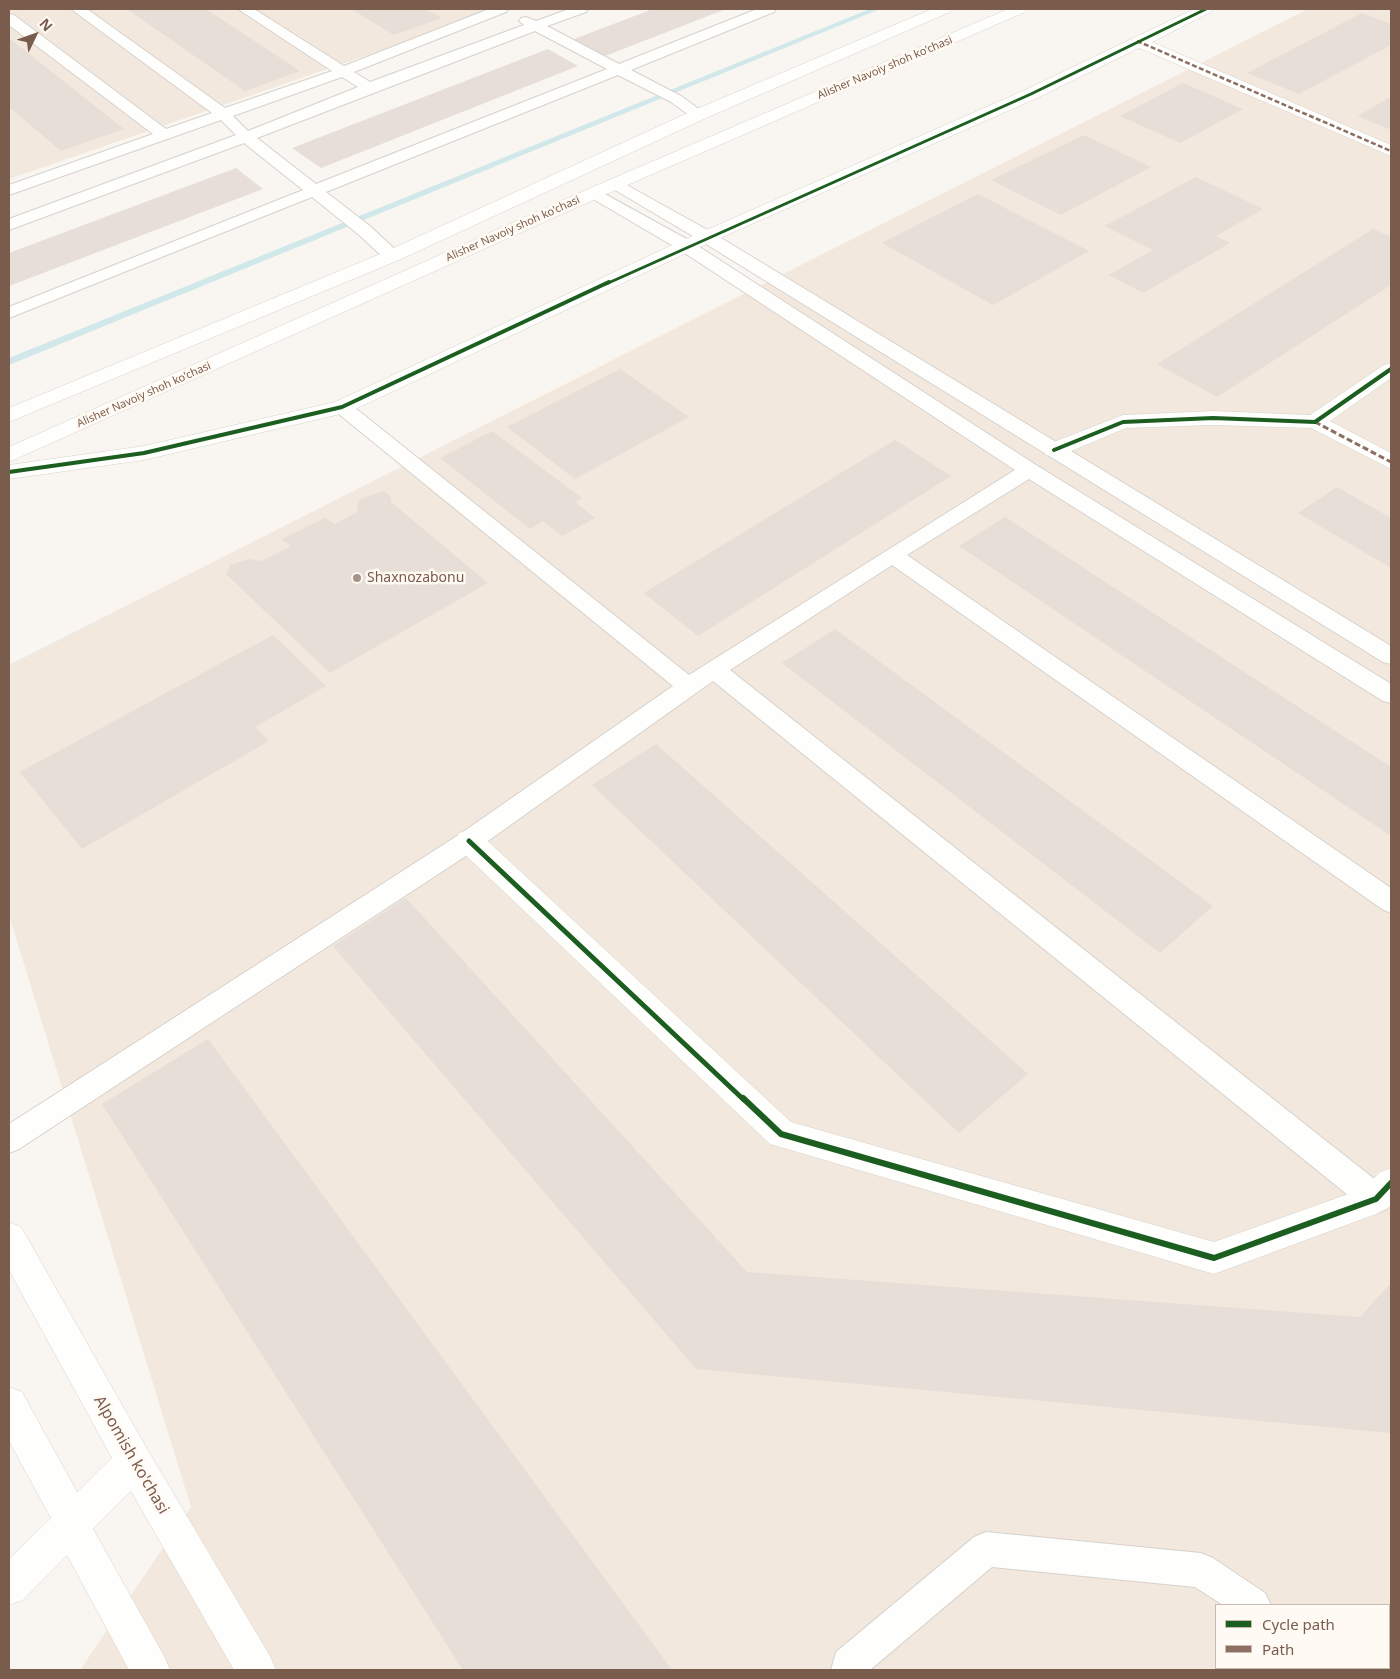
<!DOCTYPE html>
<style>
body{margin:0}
#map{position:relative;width:1400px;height:1679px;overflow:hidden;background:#f9f5f0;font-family:"Noto Sans",sans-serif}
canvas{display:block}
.frame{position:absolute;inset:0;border:10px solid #7a5c4d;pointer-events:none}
.legend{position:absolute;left:1215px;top:1604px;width:175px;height:65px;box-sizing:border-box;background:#fffaf3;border:1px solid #cabbb1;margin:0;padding:6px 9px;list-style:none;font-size:15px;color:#7a5c4d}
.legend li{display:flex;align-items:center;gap:10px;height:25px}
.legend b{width:25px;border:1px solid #cabbb1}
.north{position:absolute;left:10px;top:10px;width:50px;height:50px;-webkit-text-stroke:4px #fffaf3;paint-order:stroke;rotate:48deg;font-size:14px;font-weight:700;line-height:20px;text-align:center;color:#7a5c4d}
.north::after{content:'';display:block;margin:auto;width:18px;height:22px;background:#7a5c4d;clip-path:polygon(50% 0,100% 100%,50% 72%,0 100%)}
</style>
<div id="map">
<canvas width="1400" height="1679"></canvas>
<div class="frame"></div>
<ul class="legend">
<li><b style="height:6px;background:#1b5e20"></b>Cycle path</li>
<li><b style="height:6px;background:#8d6e63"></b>Path</li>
</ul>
<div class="north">N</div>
</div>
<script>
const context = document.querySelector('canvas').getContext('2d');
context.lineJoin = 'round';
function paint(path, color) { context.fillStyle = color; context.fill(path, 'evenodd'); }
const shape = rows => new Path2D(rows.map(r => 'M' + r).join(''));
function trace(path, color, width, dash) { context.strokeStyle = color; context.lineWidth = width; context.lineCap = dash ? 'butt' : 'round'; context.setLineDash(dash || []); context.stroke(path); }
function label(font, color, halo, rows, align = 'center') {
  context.font = font + ' "Noto Sans",sans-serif'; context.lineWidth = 5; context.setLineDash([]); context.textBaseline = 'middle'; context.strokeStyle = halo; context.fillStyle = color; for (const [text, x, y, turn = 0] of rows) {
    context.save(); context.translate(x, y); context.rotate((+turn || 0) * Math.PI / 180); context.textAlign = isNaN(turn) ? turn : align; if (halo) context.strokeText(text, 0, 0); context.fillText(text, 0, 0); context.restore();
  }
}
const residential = shape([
 [9,9,501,9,9,179],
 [1308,9,1391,9,1391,1670,80,1670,191,1507,9,915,9,665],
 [1216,1605,1389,1605,1389,1668,1216,1668]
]);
const stream = shape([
 [870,9,880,9,9,365,9,358,870,9]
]);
const building = shape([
 [127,9,206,9,300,71,245,91],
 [351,9,426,9,442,18,394,35],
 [653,9,726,9,605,56,574,39],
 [1362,13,1391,24,1391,45,1299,94,1247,73],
 [9,38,124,129,61,151,9,107],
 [548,49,578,66,321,168,292,148],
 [1183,83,1243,109,1180,143,1120,116],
 [1388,98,1391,100,1391,130,1358,116],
 [1084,135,1151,167,1061,215,991,180],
 [236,168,263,189,9,286,9,253],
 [1196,177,1263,209,1216,236,1230,243,1143,293,1109,275,1153,250,1105,226],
 [978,194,1089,251,993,305,882,243],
 [1373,229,1391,237,1391,285,1217,397,1157,364],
 [620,369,689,417,575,479,507,427],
 [492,431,582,498,575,502,595,518,562,536,543,521,530,529,440,458],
 [895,440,951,476,698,636,644,593],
 [1337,487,1391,518,1391,568,1298,513],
 [384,491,391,497,391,502,488,583,330,673,226,574,230,565,249,559,262,561,291,546,282,539,325,518,335,524,357,512,358,502,363,498],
 [1005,517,1391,767,1391,836,959,546],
 [835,629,1213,906,1160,953,782,663],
 [273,635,326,686,255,727,269,741,82,849,20,772],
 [656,744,1028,1074,959,1133,592,785],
 [406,898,747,1272,1360,1317,1391,1283,1391,1433,696,1369,333,946],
 [208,1039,672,1670,463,1670,102,1104]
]);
const lane = shape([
 [71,9,87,9,225,108,332,71,238,9,254,9,344,66,489,9,508,9,506,12,354,72,370,82,524,25,519,21,521,18,526,17,536,21,569,9,588,9,586,12,547,26,619,64,757,9,776,9,774,12,631,70,681,96,703,112,706,115,703,118,693,118,671,102,618,75,326,192,370,226,398,252,401,256,398,260,386,260,358,234,312,197,9,318,9,307,303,190,244,143,9,230,9,219,236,135,221,120,9,195,9,185,153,134,9,25,9,14,14,15,166,129,212,113,71,9],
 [535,31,607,69,316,184,257,138,535,31],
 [342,77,358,87,248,131,233,116,342,77],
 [616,179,713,233,1391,646,1391,664,1383,662,701,241,610,187,608,184,616,179],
 [594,188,692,242,1036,465,1391,684,1391,703,1383,701,1029,479,907,555,1391,888,1391,913,1382,909,892,565,730,670,1387,1189,1391,1199,1387,1209,1376,1213,1365,1209,713,681,478,848,19,1149,9,1153,9,1124,460,834,673,686,335,411,332,407,335,403,349,403,689,675,1015,470,680,250,588,196,586,193,588,190,594,188],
 [986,1532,1201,1553,1213,1558,1265,1593,1271,1605,1223,1605,1195,1587,992,1567,870,1670,831,1670,836,1652,974,1537,986,1532],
 [1328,1668,1367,1668,1368,1670,1329,1670,1328,1668]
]);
const street = shape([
 [1194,9,1214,9,1211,12,1152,42,1391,145,1391,156,1139,48,1037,98,693,250,349,412,144,460,9,479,9,465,144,446,335,402,679,242,1025,90,1194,9],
 [1391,363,1391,378,1330,421,1391,453,1391,469,1311,428,1213,425,1126,428,1062,455,1054,457,1046,455,1043,450,1046,445,1123,415,1213,411,1310,415,1384,365,1391,363],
 [469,830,479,833,791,1122,1214,1242,1365,1188,1380,1172,1391,1168,1391,1206,1376,1214,1214,1274,770,1144,459,849,455,841,459,833,469,830]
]);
const secondary = shape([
 [932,9,953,9,950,12,704,119,399,260,9,422,9,408,385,252,692,111,932,9],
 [1008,9,1028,9,1025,12,600,197,9,462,9,447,588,189,1008,9],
 [9,1222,21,1227,147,1449,270,1656,276,1670,234,1670,131,1491,93,1529,164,1656,170,1670,129,1670,67,1555,23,1600,9,1605,9,1559,51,1518,9,1441,9,1387,22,1392,77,1492,112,1458,9,1270,9,1222]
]);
const quietFar1 = shape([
 [1137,41,1391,151]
]);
const quiet = shape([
 [1315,422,1391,462]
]);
const cyclewayFar3 = shape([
 [606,284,1031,94,1206,9]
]);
const cyclewayFar2 = shape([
 [1054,450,1123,422,1213,418,1315,422,1391,369],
 [9,472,144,453,342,407,609,282]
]);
const cyclewayFar1 = shape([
 [469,841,744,1100]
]);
const cycleway = shape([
 [743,1098,781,1134,1214,1258,1376,1199,1391,1183]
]);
const markers = [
 [357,578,5,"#a69286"]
];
const farStreetnames = [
 ["Alisher Navoiy shoh ko'chasi",885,68,-23],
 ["Alisher Navoiy shoh ko'chasi",513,229,-24],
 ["Alisher Navoiy shoh ko'chasi",144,395,-24]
];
const poiNames = [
 ["Shaxnozabonu",367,578]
];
const nearStreetnames = [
 ["Alpomish ko'chasi",131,1455,60]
];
paint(residential, '#f2e8de');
paint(stream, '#d0e8ea');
paint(building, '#e6ded7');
trace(lane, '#d7d1cb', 2);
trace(street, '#d7d1cb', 1);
trace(secondary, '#d9d2cb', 1);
paint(lane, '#fefefd');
paint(street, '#fefefd');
paint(secondary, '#fefefd');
trace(quietFar1, '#8d6e63', 2.5, [5, 2.5]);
trace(quiet, '#8d6e63', 3, [6, 3]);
trace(cyclewayFar3, '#1b5e20', 3);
trace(cyclewayFar2, '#1b5e20', 4);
trace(cyclewayFar1, '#1b5e20', 5);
trace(cycleway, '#1b5e20', 6);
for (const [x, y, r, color] of markers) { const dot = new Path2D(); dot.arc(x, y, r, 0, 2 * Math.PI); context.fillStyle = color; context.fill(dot); trace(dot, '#fffaf3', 2); }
label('11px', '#7a5c4d', '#fffaf3', farStreetnames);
label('14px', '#7a5c4d', '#fffaf3', poiNames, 'left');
label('16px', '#7a5c4d', '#fffaf3', nearStreetnames);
</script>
